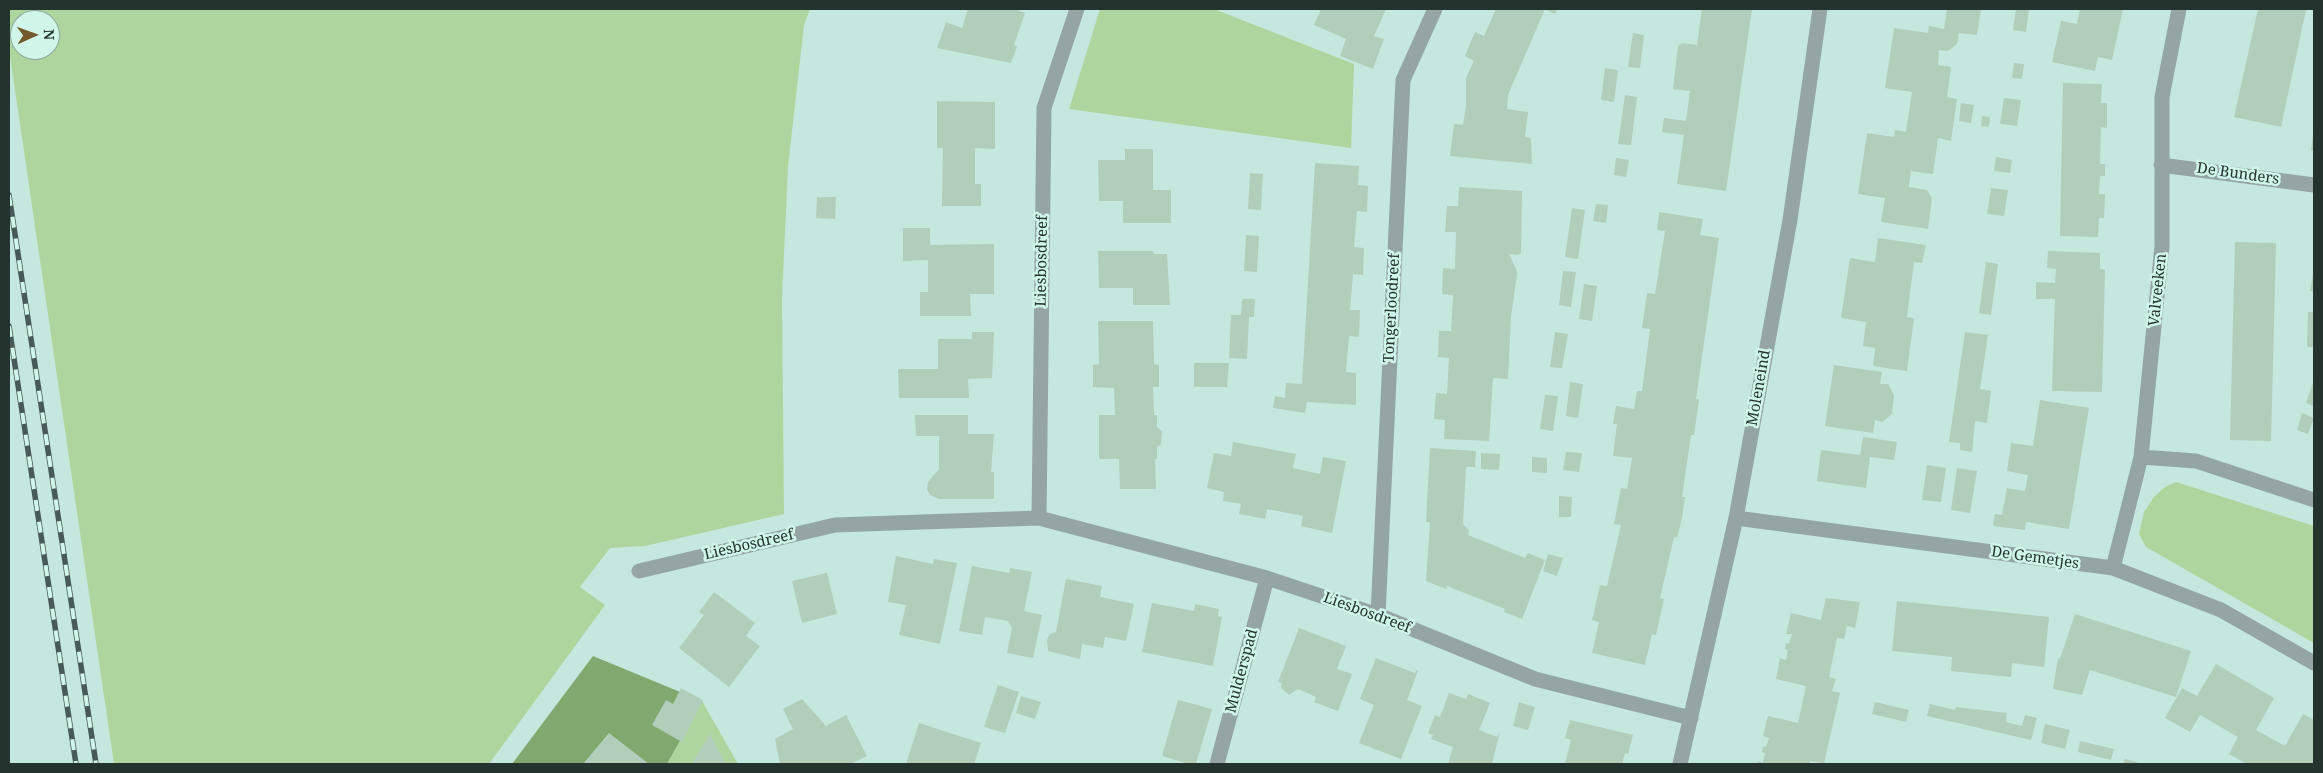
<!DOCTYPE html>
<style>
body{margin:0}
#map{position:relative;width:2323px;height:773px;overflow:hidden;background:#c4e8dd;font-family:"Noto Serif",serif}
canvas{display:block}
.frame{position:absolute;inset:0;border:10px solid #25332f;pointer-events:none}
.north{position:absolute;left:10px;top:10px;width:50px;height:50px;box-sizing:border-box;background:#d0f6ea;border:1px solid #8ca89f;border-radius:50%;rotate:88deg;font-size:14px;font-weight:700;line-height:20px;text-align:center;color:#25332f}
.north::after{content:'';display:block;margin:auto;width:18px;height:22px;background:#73592b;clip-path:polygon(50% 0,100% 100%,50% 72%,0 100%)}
</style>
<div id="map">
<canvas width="2323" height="773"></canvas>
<div class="frame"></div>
<div class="north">N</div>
</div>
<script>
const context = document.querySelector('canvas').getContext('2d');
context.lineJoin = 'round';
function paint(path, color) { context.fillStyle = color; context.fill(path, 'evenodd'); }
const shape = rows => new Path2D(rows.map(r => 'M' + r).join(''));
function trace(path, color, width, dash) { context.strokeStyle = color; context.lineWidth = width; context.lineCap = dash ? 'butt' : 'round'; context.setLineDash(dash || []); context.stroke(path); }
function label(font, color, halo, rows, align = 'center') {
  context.font = font + ' "Noto Serif",serif'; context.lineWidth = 5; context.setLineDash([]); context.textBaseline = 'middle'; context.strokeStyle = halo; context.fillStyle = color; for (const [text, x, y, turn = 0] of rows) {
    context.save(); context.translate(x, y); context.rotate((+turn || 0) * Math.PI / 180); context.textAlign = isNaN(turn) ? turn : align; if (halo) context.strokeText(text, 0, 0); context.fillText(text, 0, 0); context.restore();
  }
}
const green = shape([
 [9,9,810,9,804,25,788,167,782,298,784,514,645,546,610,548,580,587,605,605,489,764,114,764,9,49],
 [20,20,50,20,50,50,20,50],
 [1100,9,1214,9,1354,64,1351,148,1069,109],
 [2176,482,2314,526,2314,643,2146,547,2139,534,2144,512,2154,497,2165,487],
 [702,701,738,764,667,764]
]);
const forest = shape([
 [593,656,702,701,667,764,512,764]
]);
const building = shape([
 [968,9,1014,9,1025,13,1014,45,1017,47,1011,63,937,48,946,22,962,28],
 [1321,9,1386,9,1374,36,1384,39,1373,69,1340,56,1346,39,1314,25],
 [1496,9,1557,9,1555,14,1545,9,1508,95,1507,109,1528,112,1525,137,1531,138,1532,164,1450,156,1454,124,1463,125,1466,106,1466,78,1474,61,1465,56,1475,32,1484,36],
 [1702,9,1752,9,1726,191,1677,184,1684,135,1662,132,1664,118,1686,121,1690,91,1673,89,1678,46,1682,43,1697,45],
 [1947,9,1981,9,1977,35,1959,33,1957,44,1948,51,1939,50,1938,65,1951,67,1947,97,1957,99,1951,141,1938,138,1933,174,1911,171,1909,187,1927,190,1932,198,1928,229,1881,222,1885,198,1858,194,1867,133,1894,137,1895,130,1906,132,1912,92,1885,88,1894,28,1928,33,1929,26,1944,29],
 [2016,9,2029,9,2026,32,2013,30],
 [2080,9,2123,9,2112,60,2098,57,2095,71,2052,62,2061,21,2077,24],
 [2258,9,2306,10,2281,127,2234,117],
 [1633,33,1644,35,1640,68,1628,67],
 [2014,63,2024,64,2022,79,2012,78],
 [1605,68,1618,70,1614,102,1601,100],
 [2063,83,2102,84,2101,103,2107,103,2107,128,2101,127,2100,164,2105,164,2105,176,2100,176,2099,194,2105,194,2104,218,2099,218,2098,237,2060,236],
 [1625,95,1637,97,1631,145,1618,144],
 [2004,98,2021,100,2017,126,2000,124],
 [937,101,995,102,995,149,975,148,975,184,981,184,981,206,942,206,943,148,937,148],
 [1961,103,1974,105,1971,123,1959,121],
 [1982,116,1990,117,1989,127,1981,126],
 [2313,134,2314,134,2314,151,2311,151],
 [1125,149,1153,149,1153,190,1171,190,1171,223,1123,223,1123,201,1099,201,1098,160,1125,160],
 [1996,157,2012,160,2010,173,1994,171],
 [1616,158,1629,160,1626,177,1614,175],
 [1315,163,1359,166,1358,185,1368,186,1367,212,1357,211,1354,247,1364,248,1363,275,1353,274,1350,310,1360,310,1359,337,1349,336,1346,372,1356,373,1356,405,1307,402,1305,413,1273,408,1275,396,1285,398,1286,383,1302,384],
 [1250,173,1263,174,1261,210,1248,209],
 [1459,187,1522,191,1521,253,1518,255,1509,254,1516,269,1517,274,1511,317,1508,379,1493,378,1489,441,1444,439,1445,420,1434,419,1436,393,1447,394,1449,358,1438,357,1439,331,1451,331,1452,314,1453,295,1442,294,1443,268,1455,269,1456,232,1445,232,1447,206,1458,206],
 [1991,188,2008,190,2004,216,1987,214],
 [817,197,836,197,835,219,816,218],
 [1596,204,1608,205,1606,223,1593,221],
 [1572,208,1585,210,1578,259,1565,257],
 [1659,212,1703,219,1700,235,1719,238,1696,399,1699,400,1694,435,1691,435,1682,497,1685,497,1682,518,1677,538,1674,537,1660,598,1664,599,1656,635,1652,634,1645,665,1592,653,1599,622,1592,620,1600,585,1607,586,1621,525,1614,524,1621,488,1627,489,1632,458,1613,456,1617,424,1613,424,1616,406,1634,409,1637,391,1642,391,1650,329,1642,328,1647,293,1655,294,1665,231,1657,230],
 [903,228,930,228,930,245,994,244,994,294,970,294,971,316,920,316,920,292,928,292,928,260,903,261],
 [1246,235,1259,236,1257,272,1244,271],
 [1878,238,1926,245,1922,263,1914,262,1907,317,1914,318,1907,371,1873,366,1875,348,1863,346,1866,322,1841,318,1850,258,1875,262],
 [2235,242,2276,243,2271,441,2230,440],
 [1098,251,1153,251,1154,254,1167,254,1170,305,1133,305,1133,288,1099,288],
 [2048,251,2100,253,2100,269,2105,270,2102,392,2052,391,2055,299,2036,299,2036,282,2055,283,2056,269,2047,268],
 [1986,262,1998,264,1991,315,1979,313],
 [1563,271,1576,272,1571,307,1559,305],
 [2313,274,2314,274,2314,292,2310,291],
 [1584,284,1597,286,1592,321,1579,319],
 [1242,299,1255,299,1254,317,1249,317,1247,359,1229,358,1231,315,1241,315],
 [2308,312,2314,312,2314,347,2307,347],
 [1098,321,1153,321,1154,364,1159,365,1159,387,1153,387,1154,415,1157,415,1157,427,1162,431,1161,444,1157,447,1157,459,1155,459,1156,489,1120,489,1119,459,1099,459,1099,415,1115,415,1114,388,1093,387,1093,365,1099,364],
 [972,332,994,332,992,378,968,379,969,398,899,398,898,369,938,369,938,339,972,339],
 [1555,332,1568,334,1562,368,1550,367],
 [1965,332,1988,335,1980,389,1991,391,1987,423,1975,421,1972,452,1960,450,1960,443,1949,442],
 [1194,363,1229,363,1227,387,1194,387],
 [1834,365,1882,372,1880,384,1888,384,1894,395,1892,414,1882,422,1875,420,1873,433,1825,426],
 [2314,380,2314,406,2306,403],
 [1570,382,1583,384,1578,418,1566,416],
 [1545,395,1558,396,1553,431,1540,429],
 [2040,400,2089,408,2069,529,2026,522,2025,530,1993,526,1995,514,2002,515,2007,488,2025,491,2028,475,2007,471,2009,458,2011,443,2033,446],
 [2302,413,2314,418,2308,434,2297,430],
 [915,415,968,415,968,434,994,434,991,472,994,472,994,499,939,499,930,495,927,489,928,482,939,469,939,436,916,436],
 [1863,437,1897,442,1894,460,1870,457,1866,488,1817,481,1821,450,1860,455],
 [1233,442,1296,454,1293,468,1320,474,1323,457,1346,461,1332,533,1301,526,1303,516,1267,509,1265,519,1239,514,1241,504,1223,501,1224,492,1207,488,1214,453,1231,456],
 [1430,448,1476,451,1475,467,1466,467,1463,524,1469,530,1468,535,1525,558,1528,553,1545,560,1522,619,1504,612,1505,609,1447,586,1446,589,1426,581,1430,522,1426,522],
 [1566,452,1582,453,1579,472,1563,470],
 [1481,453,1500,454,1499,470,1481,469],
 [1532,457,1547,458,1547,473,1532,472],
 [1927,465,1946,468,1941,502,1922,500],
 [1957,468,1977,471,1970,513,1951,510],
 [1559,496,1572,497,1571,517,1559,517],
 [1548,554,1563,558,1557,576,1543,571],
 [896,556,933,564,934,559,957,563,940,644,899,635,906,605,888,602],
 [972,566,1009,573,1010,568,1032,572,1024,611,1042,615,1033,658,1007,653,1012,628,1008,621,985,617,982,635,959,631],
 [827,573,837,614,802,623,792,581],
 [1066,579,1102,586,1100,597,1134,604,1126,641,1105,637,1103,648,1082,644,1080,659,1048,651,1047,640,1050,634,1056,632],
 [714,592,755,623,746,636,760,646,729,687,679,648,704,615,699,612],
 [1826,598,1860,602,1855,628,1847,626,1844,639,1837,638,1829,677,1836,679,1832,691,1840,693,1824,763,1810,761,1810,764,1757,764,1758,761,1763,763,1765,753,1762,752,1763,746,1766,747,1769,738,1763,736,1768,716,1798,723,1806,686,1776,679,1780,658,1786,660,1788,650,1785,649,1786,643,1789,644,1792,634,1786,634,1791,613,1821,620],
 [1897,601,2049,617,2044,667,2012,663,2011,677,1951,671,1952,657,1892,651],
 [1152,603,1194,611,1195,604,1219,609,1218,616,1222,617,1213,666,1142,652],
 [2075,614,2191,651,2176,697,2090,670,2082,695,2053,689,2058,658,2060,659],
 [1299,628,1346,646,1337,669,1352,674,1338,711,1314,702,1316,697,1298,689,1289,695,1281,688,1282,683,1278,682],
 [1376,658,1415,673,1416,670,1418,671,1407,700,1422,706,1401,759,1359,743,1374,705,1360,699],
 [2216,664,2274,698,2256,730,2285,746,2303,714,2314,720,2314,764,2247,764,2229,754,2238,737,2200,715,2190,732,2165,718,2182,688,2197,696],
 [998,685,1019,692,1005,733,984,727],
 [681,688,703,700,682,742,652,725,666,700,673,704],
 [1449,693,1466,699,1468,694,1490,703,1479,730,1497,737,1500,731,1492,764,1448,764,1453,747,1431,739,1433,735,1428,733,1435,715,1440,717],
 [1021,696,1041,702,1035,719,1016,713],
 [802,699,826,726,846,715,867,756,850,764,780,764,775,739,793,729,783,709],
 [1178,700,1212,709,1196,764,1189,764,1162,756],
 [1519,702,1535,707,1528,730,1513,726],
 [1875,702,1909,710,1906,722,1872,714],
 [1930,704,1955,710,1956,707,2007,713,2006,722,2022,726,2025,715,2037,718,2031,740,1927,716],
 [1570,720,1633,735,1628,754,1625,753,1622,764,1565,764,1571,740,1565,738],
 [919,723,981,743,974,764,906,764],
 [2045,724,2070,730,2065,749,2041,743],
 [609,733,649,764,583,764],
 [710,734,726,764,692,764],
 [2080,741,2114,749,2111,760,2078,752],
 [2125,759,2137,762,2136,764,2123,764]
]);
const minor = shape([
 [2161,165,2314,185],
 [2141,457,2196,461,2314,500],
 [1039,518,1044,108,1077,9],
 [1736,518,2113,568,2221,610,2314,663],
 [2113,568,2141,457,2162,246,2162,97,2179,9],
 [639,571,835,525,1039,518,1267,578,1378,615,1535,679,1691,718],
 [1378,615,1403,80,1435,9],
 [1217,764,1267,578],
 [1680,764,1736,518,1790,220,1820,9]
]);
const rail = shape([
 [9,195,96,764],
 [9,326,76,764]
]);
const streetNames = [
 ["De Bunders",2238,174,8],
 ["Liesbosdreef",1042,261,-89],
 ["Valveeken",2158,290,-84],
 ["Tongerloodreef",1392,308,-87],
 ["Moleneind",1759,388,-80],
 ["Liesbosdreef",749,545,-13],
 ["De Gemetjes",2035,558,8],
 ["Liesbosdreef",1367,613,20],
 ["Mulderspad",1242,671,-75]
];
paint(green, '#afd59e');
paint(forest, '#81a96f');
paint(building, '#b1ceba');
trace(minor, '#94a5a4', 15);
trace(rail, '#475a55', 5.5);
trace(rail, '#d0f6ea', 4, [11]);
label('15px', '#25332f', '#d0f6ea', streetNames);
</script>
